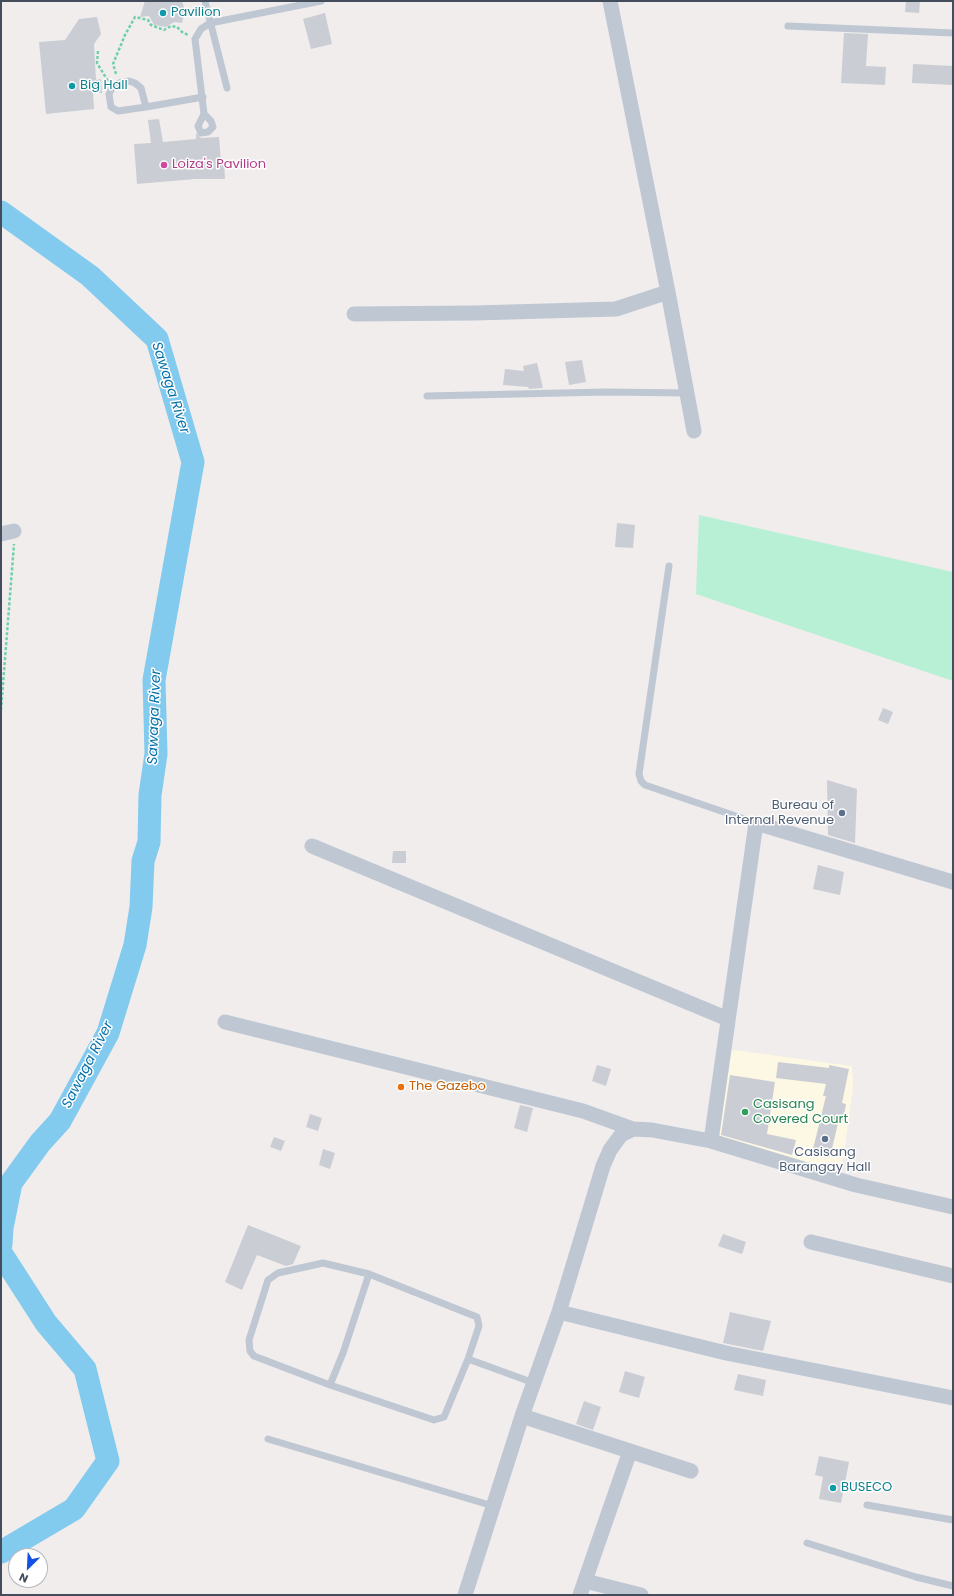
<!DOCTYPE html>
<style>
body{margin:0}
#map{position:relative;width:954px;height:1596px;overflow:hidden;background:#f0edec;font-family:Poppins,sans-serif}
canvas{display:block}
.frame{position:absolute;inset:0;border:2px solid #444d5b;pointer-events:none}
.north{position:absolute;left:8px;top:1548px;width:40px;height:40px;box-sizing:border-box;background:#fff;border:1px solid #b4b8bd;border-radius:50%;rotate:204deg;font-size:11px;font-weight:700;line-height:16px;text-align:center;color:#444d5b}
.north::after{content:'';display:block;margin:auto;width:14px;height:18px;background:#1251e4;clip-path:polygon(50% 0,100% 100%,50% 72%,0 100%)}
</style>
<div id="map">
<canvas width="954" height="1596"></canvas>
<div class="frame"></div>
<div class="north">N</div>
</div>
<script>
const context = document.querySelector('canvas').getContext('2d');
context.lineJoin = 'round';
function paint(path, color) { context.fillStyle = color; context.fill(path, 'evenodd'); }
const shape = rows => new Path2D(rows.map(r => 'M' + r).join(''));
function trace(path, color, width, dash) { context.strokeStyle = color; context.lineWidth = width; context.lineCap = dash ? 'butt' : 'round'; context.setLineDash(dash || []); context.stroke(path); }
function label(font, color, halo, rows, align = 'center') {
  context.font = font + ' Poppins,sans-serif'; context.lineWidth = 3; context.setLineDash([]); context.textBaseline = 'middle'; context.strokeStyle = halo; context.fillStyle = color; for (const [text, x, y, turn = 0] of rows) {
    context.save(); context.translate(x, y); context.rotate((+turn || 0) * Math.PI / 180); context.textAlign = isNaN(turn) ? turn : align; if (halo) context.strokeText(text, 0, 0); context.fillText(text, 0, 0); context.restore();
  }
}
const commercial = shape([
 [727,1049,852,1066,853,1087,841,1175,711,1140]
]);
const green = shape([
 [699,515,953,572,953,681,696,594]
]);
const river = shape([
 [1,212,90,276,157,339,193,462,154,680,156,754,150,795,149,842,143,861,141,907,135,945,108,1033,60,1121,40,1143,11,1183,2,1228,1,1244],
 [1,1253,46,1323,85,1369,108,1461,74,1509,1,1552]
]);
const building = shape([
 [145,1,182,1,185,11,182,23,174,22,166,27,154,25,149,16,140,17],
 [906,1,920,1,919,13,905,12],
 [325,13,332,44,311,49,303,19],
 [97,17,101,34,94,44,96,80,101,79,102,93,93,93,94,109,46,114,39,42,65,40,79,19],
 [844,33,868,34,866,66,886,67,885,85,841,83],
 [913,64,953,66,953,85,912,83],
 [159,119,163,142,196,139,196,133,201,138,219,137,221,162,224,162,225,179,195,179,137,184,134,144,151,143,148,120],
 [582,360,586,382,569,385,565,362],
 [537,363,543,388,529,389,528,387,503,385,505,369,524,371,523,366],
 [617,523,635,525,633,548,615,547],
 [883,708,893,712,888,724,878,720],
 [827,780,857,789,855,843,828,835],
 [393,851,406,851,406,863,392,863],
 [818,865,844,872,840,895,813,889],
 [778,1062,829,1068,829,1065,849,1069,842,1103,846,1104,843,1120,839,1119,830,1157,812,1153,826,1096,823,1096,826,1084,776,1078],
 [597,1065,611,1069,606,1086,592,1081],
 [730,1075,775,1082,767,1134,796,1140,792,1155,721,1135],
 [520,1105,533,1108,527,1132,514,1128],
 [310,1114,322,1118,318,1131,306,1127],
 [274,1137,285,1141,281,1151,270,1147],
 [323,1149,335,1153,330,1169,319,1165],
 [248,1225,301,1246,293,1264,286,1266,257,1255,242,1290,225,1282],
 [723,1234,746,1242,742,1254,718,1246],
 [730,1312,771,1321,763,1351,723,1343],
 [625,1371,645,1377,639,1398,619,1392],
 [738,1374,766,1380,763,1396,734,1390],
 [584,1401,601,1407,593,1430,576,1424],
 [819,1456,849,1462,841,1503,819,1499,823,1477,815,1475]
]);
const path = shape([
 [98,51,97,63,108,81],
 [116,74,113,64,125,35,135,17,148,20,151,25,164,30,171,26,177,27,182,32,188,35],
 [1,710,14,544]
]);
const service = shape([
 [205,1,227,88],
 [788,26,953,33],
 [146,107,141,88,135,83,129,81,119,83,112,88,109,94,111,107,118,111,146,107,203,97],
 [204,114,198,126,201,133,208,132,213,127,211,121,204,114,195,39,201,29,210,23,321,1],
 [427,396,606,392,687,393],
 [669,566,639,774,641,781,645,785,756,823],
 [468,1359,479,1326,477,1317,369,1274,323,1263,278,1273,268,1280,249,1340,250,1351,254,1356,330,1385,434,1420,444,1417,468,1359,534,1383],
 [330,1385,343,1353,369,1274],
 [268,1439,493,1506],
 [867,1505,953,1520],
 [807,1543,916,1577,953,1586]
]);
const minor = shape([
 [610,1,668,292,694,431],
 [354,314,475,313,616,309,668,292],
 [1,534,14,531],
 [312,846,728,1019],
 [225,1022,583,1111,633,1129],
 [711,1141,756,823,953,882],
 [811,1242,953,1276],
 [559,1312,726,1353,953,1398],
 [522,1416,691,1471],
 [585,1581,641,1595],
 [465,1595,522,1416,559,1312,603,1166,610,1150,621,1135,633,1129,652,1130,711,1141,856,1185,953,1207],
 [580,1595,630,1451]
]);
const markers = [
 [163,13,4,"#0f9aa8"],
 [72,86,4,"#0f9aa8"],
 [164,165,4,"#d1479c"],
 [842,813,4,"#5c6f8a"],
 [401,1087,4,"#e8710a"],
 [745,1112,4,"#2e9e5b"],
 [825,1139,4,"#5c6f8a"],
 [833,1488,4,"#0f9aa8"]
];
const cultureNames = [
 ["Pavilion",171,13],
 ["Big Hall",80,86],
 ["BUSECO",841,1488]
];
const hotelNames = [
 ["Loiza's Pavilion",172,165]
];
const serviceNames = [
 ["Bureau of",834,806],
 ["Internal Revenue",834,821],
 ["Casisang",825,1153,"center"],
 ["Barangay Hall",825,1168,"center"]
];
const foodNames = [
 ["The Gazebo",409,1087]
];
const leisureNames = [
 ["Casisang",753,1105],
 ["Covered Court",753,1120]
];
const waterNames = [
 ["Sawaga River",170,388,72],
 ["Sawaga River",155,717,-88],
 ["Sawaga River",88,1065,-63]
];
paint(commercial, '#fcf8e4');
paint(green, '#b8f0d5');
trace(river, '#83caef', 23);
paint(building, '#cbcdd5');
trace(path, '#6fcfad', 2.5, [3, 2]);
trace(service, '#bfc7d3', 7);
trace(minor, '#bfc7d3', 15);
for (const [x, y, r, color] of markers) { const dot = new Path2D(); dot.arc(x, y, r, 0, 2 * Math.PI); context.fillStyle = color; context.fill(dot); trace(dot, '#fff', 1.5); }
label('13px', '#0d838f', '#fff', cultureNames, 'left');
label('13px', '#b23c85', '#fff', hotelNames, 'left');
label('13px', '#4e5e75', '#fff', serviceNames, 'right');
label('13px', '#c56008', '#fff', foodNames, 'left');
label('13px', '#27864d', '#fff', leisureNames, 'left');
label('italic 14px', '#0772ab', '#fff', waterNames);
</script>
